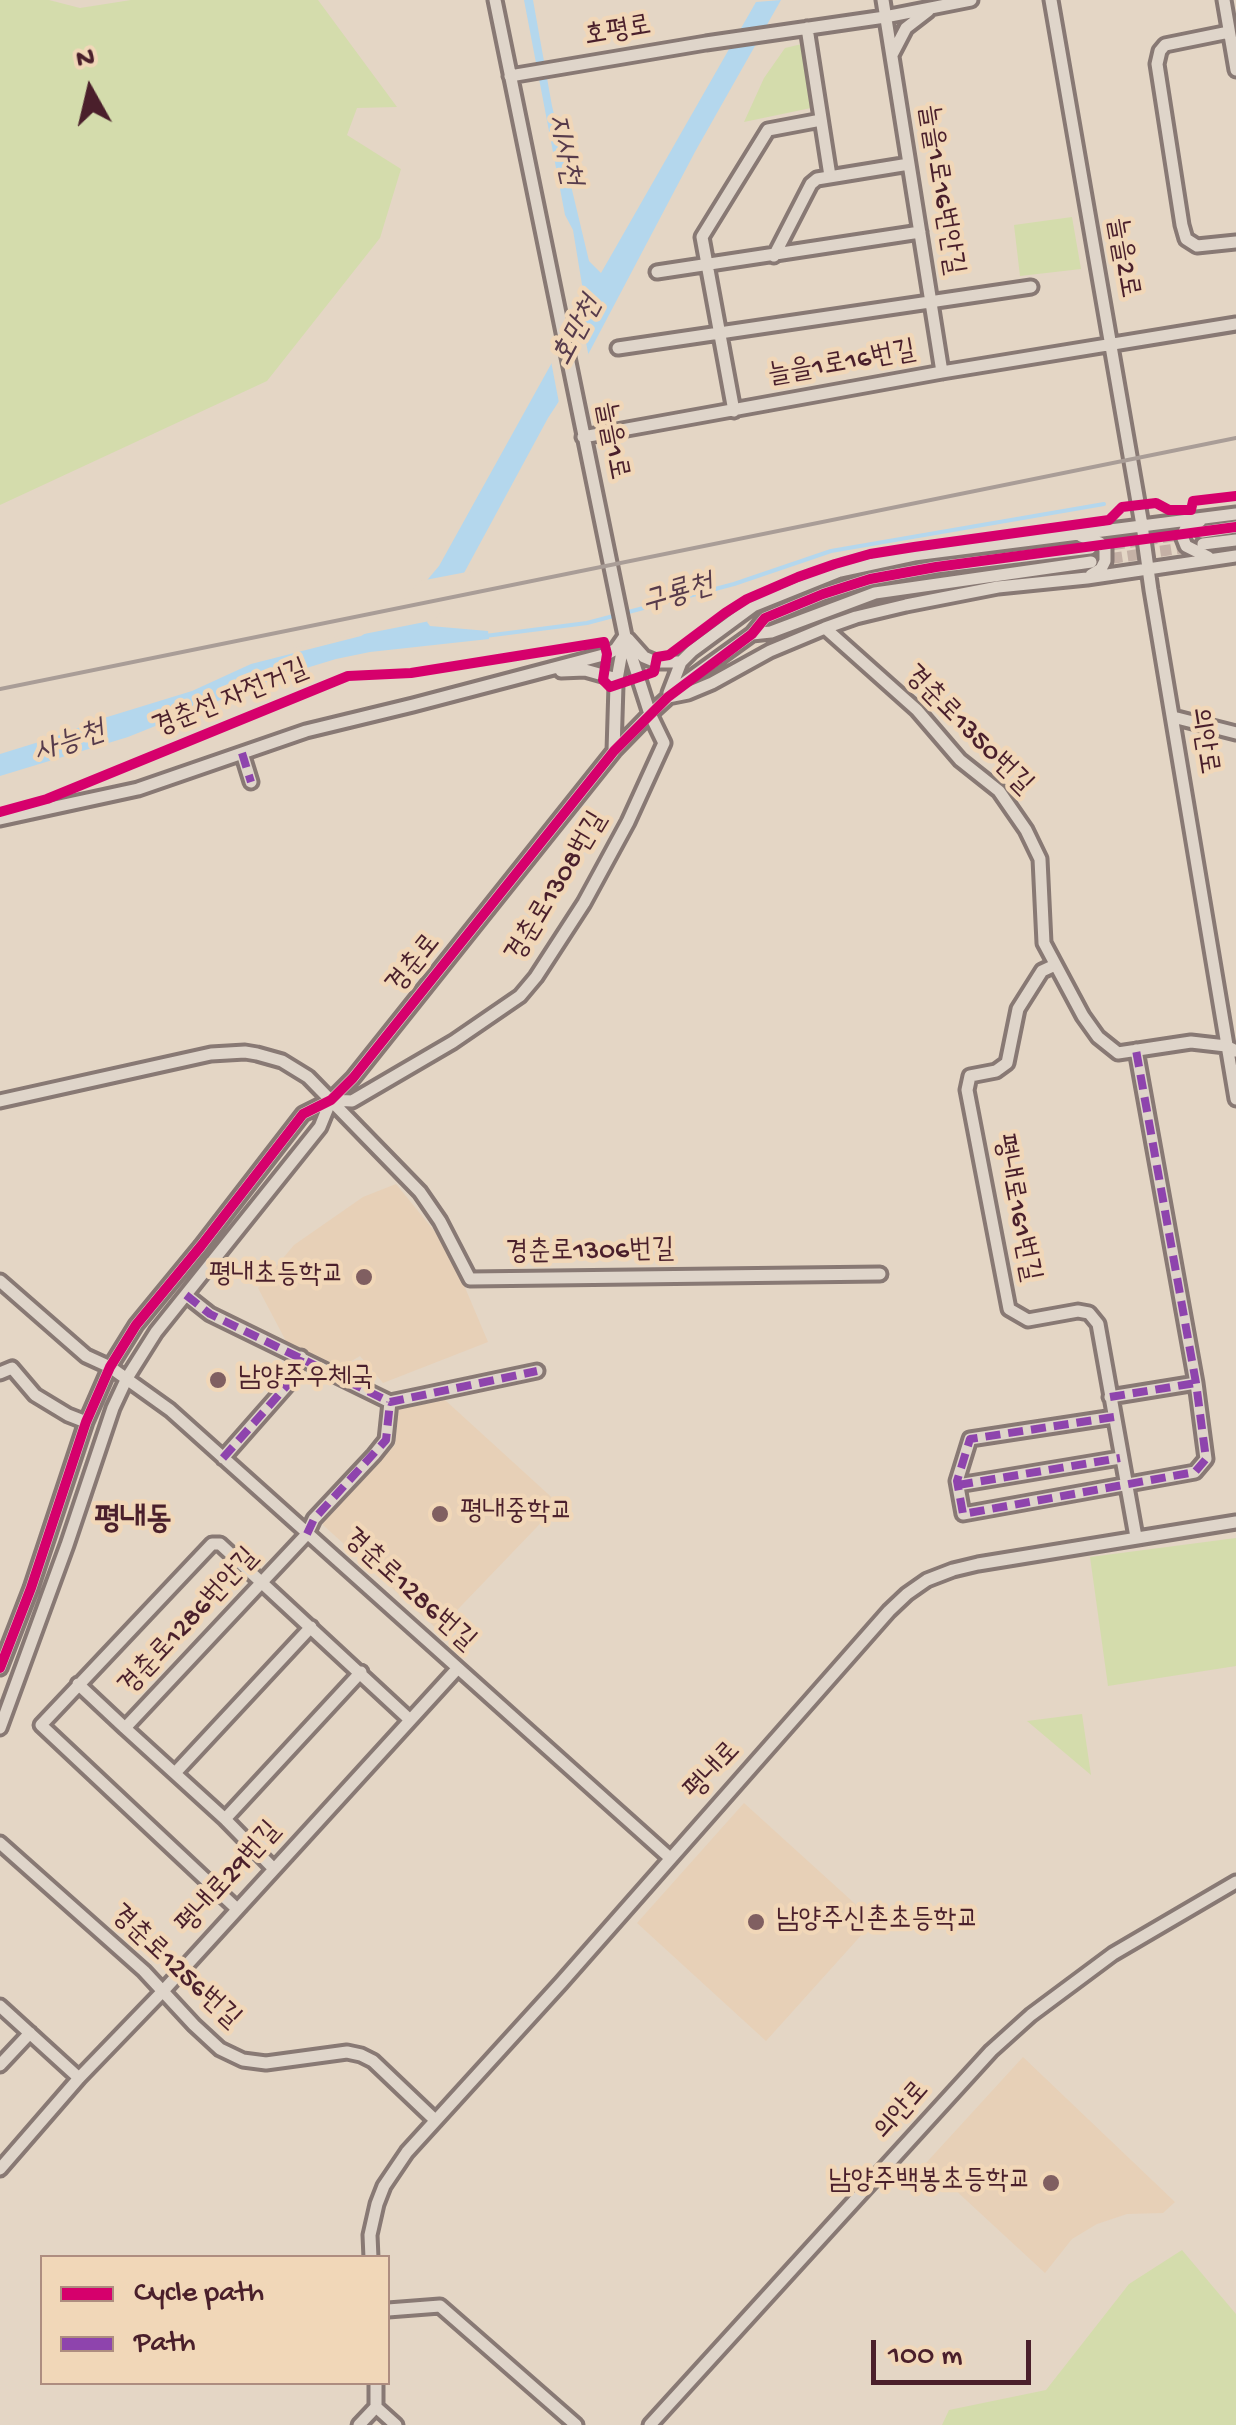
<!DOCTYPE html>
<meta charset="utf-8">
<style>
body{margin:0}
#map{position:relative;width:1236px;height:2425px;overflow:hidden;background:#e4d6c5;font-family:"Gochi Hand",sans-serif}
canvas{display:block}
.legend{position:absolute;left:40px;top:2255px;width:350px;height:130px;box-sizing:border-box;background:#f1d7b8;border:2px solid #ae8d80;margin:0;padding:12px 18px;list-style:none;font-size:30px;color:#4a1f2b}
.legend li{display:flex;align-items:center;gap:20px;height:50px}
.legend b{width:50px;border:2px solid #ae8d80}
.north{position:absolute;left:40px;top:40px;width:100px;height:100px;-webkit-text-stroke:8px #f1d7b8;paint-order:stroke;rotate:352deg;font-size:28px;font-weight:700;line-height:40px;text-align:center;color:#4a1f2b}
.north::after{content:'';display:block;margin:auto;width:35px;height:45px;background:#4a1f2b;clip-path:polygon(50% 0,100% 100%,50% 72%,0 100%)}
.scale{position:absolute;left:871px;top:2340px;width:160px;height:45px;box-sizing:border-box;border:5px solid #4a1f2b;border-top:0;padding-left:12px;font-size:30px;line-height:35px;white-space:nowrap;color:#4a1f2b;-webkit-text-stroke:8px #f1d7b8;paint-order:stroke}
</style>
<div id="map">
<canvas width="1236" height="2425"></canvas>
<ul class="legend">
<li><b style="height:12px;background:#d6006c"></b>Cycle path</li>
<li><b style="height:12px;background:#8e44ad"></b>Path</li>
</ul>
<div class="north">N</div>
<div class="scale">100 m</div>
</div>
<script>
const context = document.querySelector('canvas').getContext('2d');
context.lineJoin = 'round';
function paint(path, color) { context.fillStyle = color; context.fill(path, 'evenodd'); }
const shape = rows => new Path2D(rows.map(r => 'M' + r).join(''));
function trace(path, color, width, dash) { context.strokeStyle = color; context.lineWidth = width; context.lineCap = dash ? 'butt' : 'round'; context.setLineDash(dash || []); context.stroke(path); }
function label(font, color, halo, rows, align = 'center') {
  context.font = font + ' "Gochi Hand","Poor Story",sans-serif'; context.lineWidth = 9; context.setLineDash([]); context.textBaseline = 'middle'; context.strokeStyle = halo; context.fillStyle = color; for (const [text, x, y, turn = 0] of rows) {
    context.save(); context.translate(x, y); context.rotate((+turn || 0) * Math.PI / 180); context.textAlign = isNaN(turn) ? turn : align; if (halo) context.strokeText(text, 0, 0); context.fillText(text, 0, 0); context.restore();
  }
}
const built = shape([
 [396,1184,436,1233,456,1266,488,1342,383,1383,360,1356,338,1369,288,1345,258,1288,294,1245,363,1197],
 [445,1400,559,1504,438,1630,322,1524,395,1445,399,1408],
 [744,1803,874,1921,766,2041,637,1923],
 [1023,2057,1175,2202,1163,2213,1127,2214,1097,2224,1072,2239,1045,2273,926,2163]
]);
const green = shape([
 [0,0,49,0,80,8,131,0,318,0,397,107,357,108,347,135,401,169,380,238,267,381,0,505],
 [802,44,811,108,744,122,764,78,785,48],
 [1072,217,1081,269,1020,276,1014,225],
 [1236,1538,1236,1666,1108,1686,1090,1557],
 [1082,1714,1091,1775,1027,1721],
 [1182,2250,1236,2314,1236,2425,942,2425,949,2410,1046,2390,1129,2284]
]);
const water = shape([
 [524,0,533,0,552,106,589,261,601,273,756,2,781,0,696,150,582,366,548,418,464,573,427,622,430,626,488,631,489,639,370,652,336,659,280,676,128,737,0,776,0,754,55,737,104,718,192,691,251,664,361,636,401,611,439,566,585,303,573,230,565,215]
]);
const pier = shape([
 [578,304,590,362,560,408,550,356],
 [472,571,435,620,293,648,359,631,398,607,420,581]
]);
const stream = shape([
 [485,636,587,623,734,584,831,551,1104,504]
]);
const minorTunnel = shape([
 [1097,547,1202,532],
 [1095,561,1195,546]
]);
const minor = shape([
 [883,0,942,372],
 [1051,0,1142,525,1151,590,1236,1099],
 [1224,0,1236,70],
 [807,28,830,176],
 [1229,32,1165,45,1160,51,1157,64,1182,225,1186,239,1197,246,1236,242],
 [893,53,906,28,928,11],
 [510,76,706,43,885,17,971,0],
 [774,256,811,184,817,179,909,164],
 [657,272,920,232],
 [618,348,1031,287],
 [734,411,702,237,768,130,821,120],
 [583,437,942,372,1236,324],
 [1200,521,1186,528,1182,536,1186,546,1208,557],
 [1202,532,1236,527],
 [1081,536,1100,543,1105,549,1105,561,1101,569,1091,575],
 [1203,544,1236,540],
 [825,628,917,710,960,760,999,791,1026,830,1040,859,1044,943,1083,1016,1098,1037,1118,1053,1191,1042,1226,1046,1236,1051],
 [752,634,771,632,875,593,1091,562],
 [628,639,644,657,656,662,681,662],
 [561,671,585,670,617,679],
 [669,693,681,662,692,651,753,606,840,571,914,555,1236,514],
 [668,697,688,693,712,683,770,651,825,628,856,617,906,605,998,587,1087,578,1236,556],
 [1173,717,1236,733],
 [614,751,616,685,624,640],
 [242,753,251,782],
 [0,819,138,789,306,731,413,705,607,654,616,649,625,636],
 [1055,965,1042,971,1018,1009,1007,1063,996,1071,970,1076,967,1090,1009,1309,1028,1320,1078,1311,1089,1313,1098,1324,1136,1537],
 [331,1100,352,1101,453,1042,520,996,536,977,584,903,628,822,664,743,650,714,625,636,495,0],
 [0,1101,211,1054,245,1052,257,1054,282,1061,308,1077,420,1192,440,1221,470,1279,880,1274],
 [0,1281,86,1356,110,1367,170,1410,670,1858],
 [186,1295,210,1314,390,1402,537,1371],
 [0,1373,12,1368,35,1395,68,1415,86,1422],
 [1110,1397,1196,1383],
 [1114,1417,970,1439,957,1481,963,1514,1195,1472,1206,1459,1196,1383,1136,1050],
 [223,1458,290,1382,301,1357],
 [958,1485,1120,1458],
 [0,1668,31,1588,86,1422,110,1367,136,1325,201,1246,303,1114,331,1100,353,1078,614,751,650,714,684,683,752,634,765,618,823,594,870,579,936,567,1090,548],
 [78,1684,125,1728],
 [0,1728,67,1545,113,1408,127,1378,156,1332,320,1127,331,1100],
 [175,1773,311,1627],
 [225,1819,361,1672],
 [0,1843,144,1971,194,2025,220,2049,243,2060,266,2063,347,2052,361,2055,373,2061,435,2120],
 [273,1868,225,1819,125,1728,307,1534,314,1519,374,1455,386,1440,390,1402],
 [236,1908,41,1725,212,1544,220,1544,409,1719],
 [0,2006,79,2078],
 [0,2065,30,2033],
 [0,2169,79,2078,163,1991,457,1669],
 [371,2258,370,2235,377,2204,384,2186,407,2152,561,1983,889,1611,907,1594,927,1580,953,1570,978,1564,1236,1522],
 [388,2310,440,2306,576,2425],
 [376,2407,396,2425],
 [359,2425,376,2407,376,2382],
 [650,2425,991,2051,1031,2015,1113,1954,1236,1882]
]);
const rail = shape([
 [0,689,1236,438]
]);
const quiet = shape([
 [242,753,251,782],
 [186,1295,210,1314,390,1402,537,1371],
 [1110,1397,1196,1383],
 [1114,1417,970,1439,957,1481,963,1514,1195,1472,1206,1459,1196,1383,1136,1050],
 [223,1458,290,1382,301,1357],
 [958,1485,1120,1458],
 [307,1534,314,1519,386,1440,390,1402]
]);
const cycleway = shape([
 [0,812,47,799,348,676,411,673,604,642,607,654,603,680,610,687,654,672,657,657,669,655,725,613,747,599,798,577,835,564,870,554,914,547,1109,520,1122,507,1156,503,1169,510,1191,510,1193,501,1236,496],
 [0,1668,31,1588,86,1422,110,1367,136,1325,201,1246,303,1114,331,1100,353,1078,614,751,668,697,752,634,765,618,823,594,870,579,936,567,1236,527]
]);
const markers = [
 [364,1277,10,"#805f61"],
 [218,1380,10,"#805f61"],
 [440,1514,10,"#805f61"],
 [756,1922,10,"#805f61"],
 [1051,2183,10,"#805f61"]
];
const streetNames = [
 ["호평로",618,33,-10],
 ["늘을1로16번안길",939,190,81],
 ["늘을2로",1121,258,80],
 ["늘을1로16번길",842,365,-10],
 ["늘을1로",610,441,79],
 ["경춘선 자전거길",231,700,-22],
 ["경춘로1350번길",967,731,45],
 ["의안로",1202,741,81],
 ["경춘로1308번길",558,888,-59],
 ["경춘로",415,965,-51],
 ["평내로161번길",1015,1208,79],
 ["경춘로1306번길",590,1253,-1],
 ["경춘로1286번길",408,1591,42],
 ["경춘로1286번안길",190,1623,-47],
 ["평내로",714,1772,-47],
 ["평내로29번길",230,1879,-48],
 ["경춘로1256번길",174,1968,43],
 ["의안로",903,2112,-49]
];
const poiNames = [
 ["평내초등학교",344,1277,"right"],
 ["남양주우체국",238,1380],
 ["평내중학교",460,1514],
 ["남양주신촌초등학교",776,1922],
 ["남양주백봉초등학교",1031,2183,"right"]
];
const waterNames = [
 ["지사천",562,150,78],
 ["호만천",579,332,-62],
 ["구룡천",678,596,-16],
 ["사능천",70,744,-19]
];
const quarterNames = [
 ["평내동",133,1522]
];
paint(built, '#e7d0b7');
paint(green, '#d4dcac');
paint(water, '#b4d7ed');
paint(pier, '#e4d6c5');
trace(stream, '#b4d7ed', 4);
trace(minorTunnel, '#c5b1a6', 11, [11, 5.5]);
trace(minor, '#887974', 19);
trace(minor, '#dfd5ca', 11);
trace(rail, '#a99d97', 4);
trace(quiet, '#8e44ad', 8, [15, 8]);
trace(cycleway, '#d6006c', 10);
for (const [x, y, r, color] of markers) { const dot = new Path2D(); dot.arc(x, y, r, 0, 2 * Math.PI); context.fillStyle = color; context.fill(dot); trace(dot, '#f1d7b8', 4); }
label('28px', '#4a1f2b', '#f1d7b8', streetNames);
label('28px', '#4a1f2b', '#f1d7b8', poiNames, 'left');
label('italic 30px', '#573b4b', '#f1d7b8', waterNames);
label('bold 32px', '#4a1f2b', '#f1d7b8', quarterNames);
</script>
